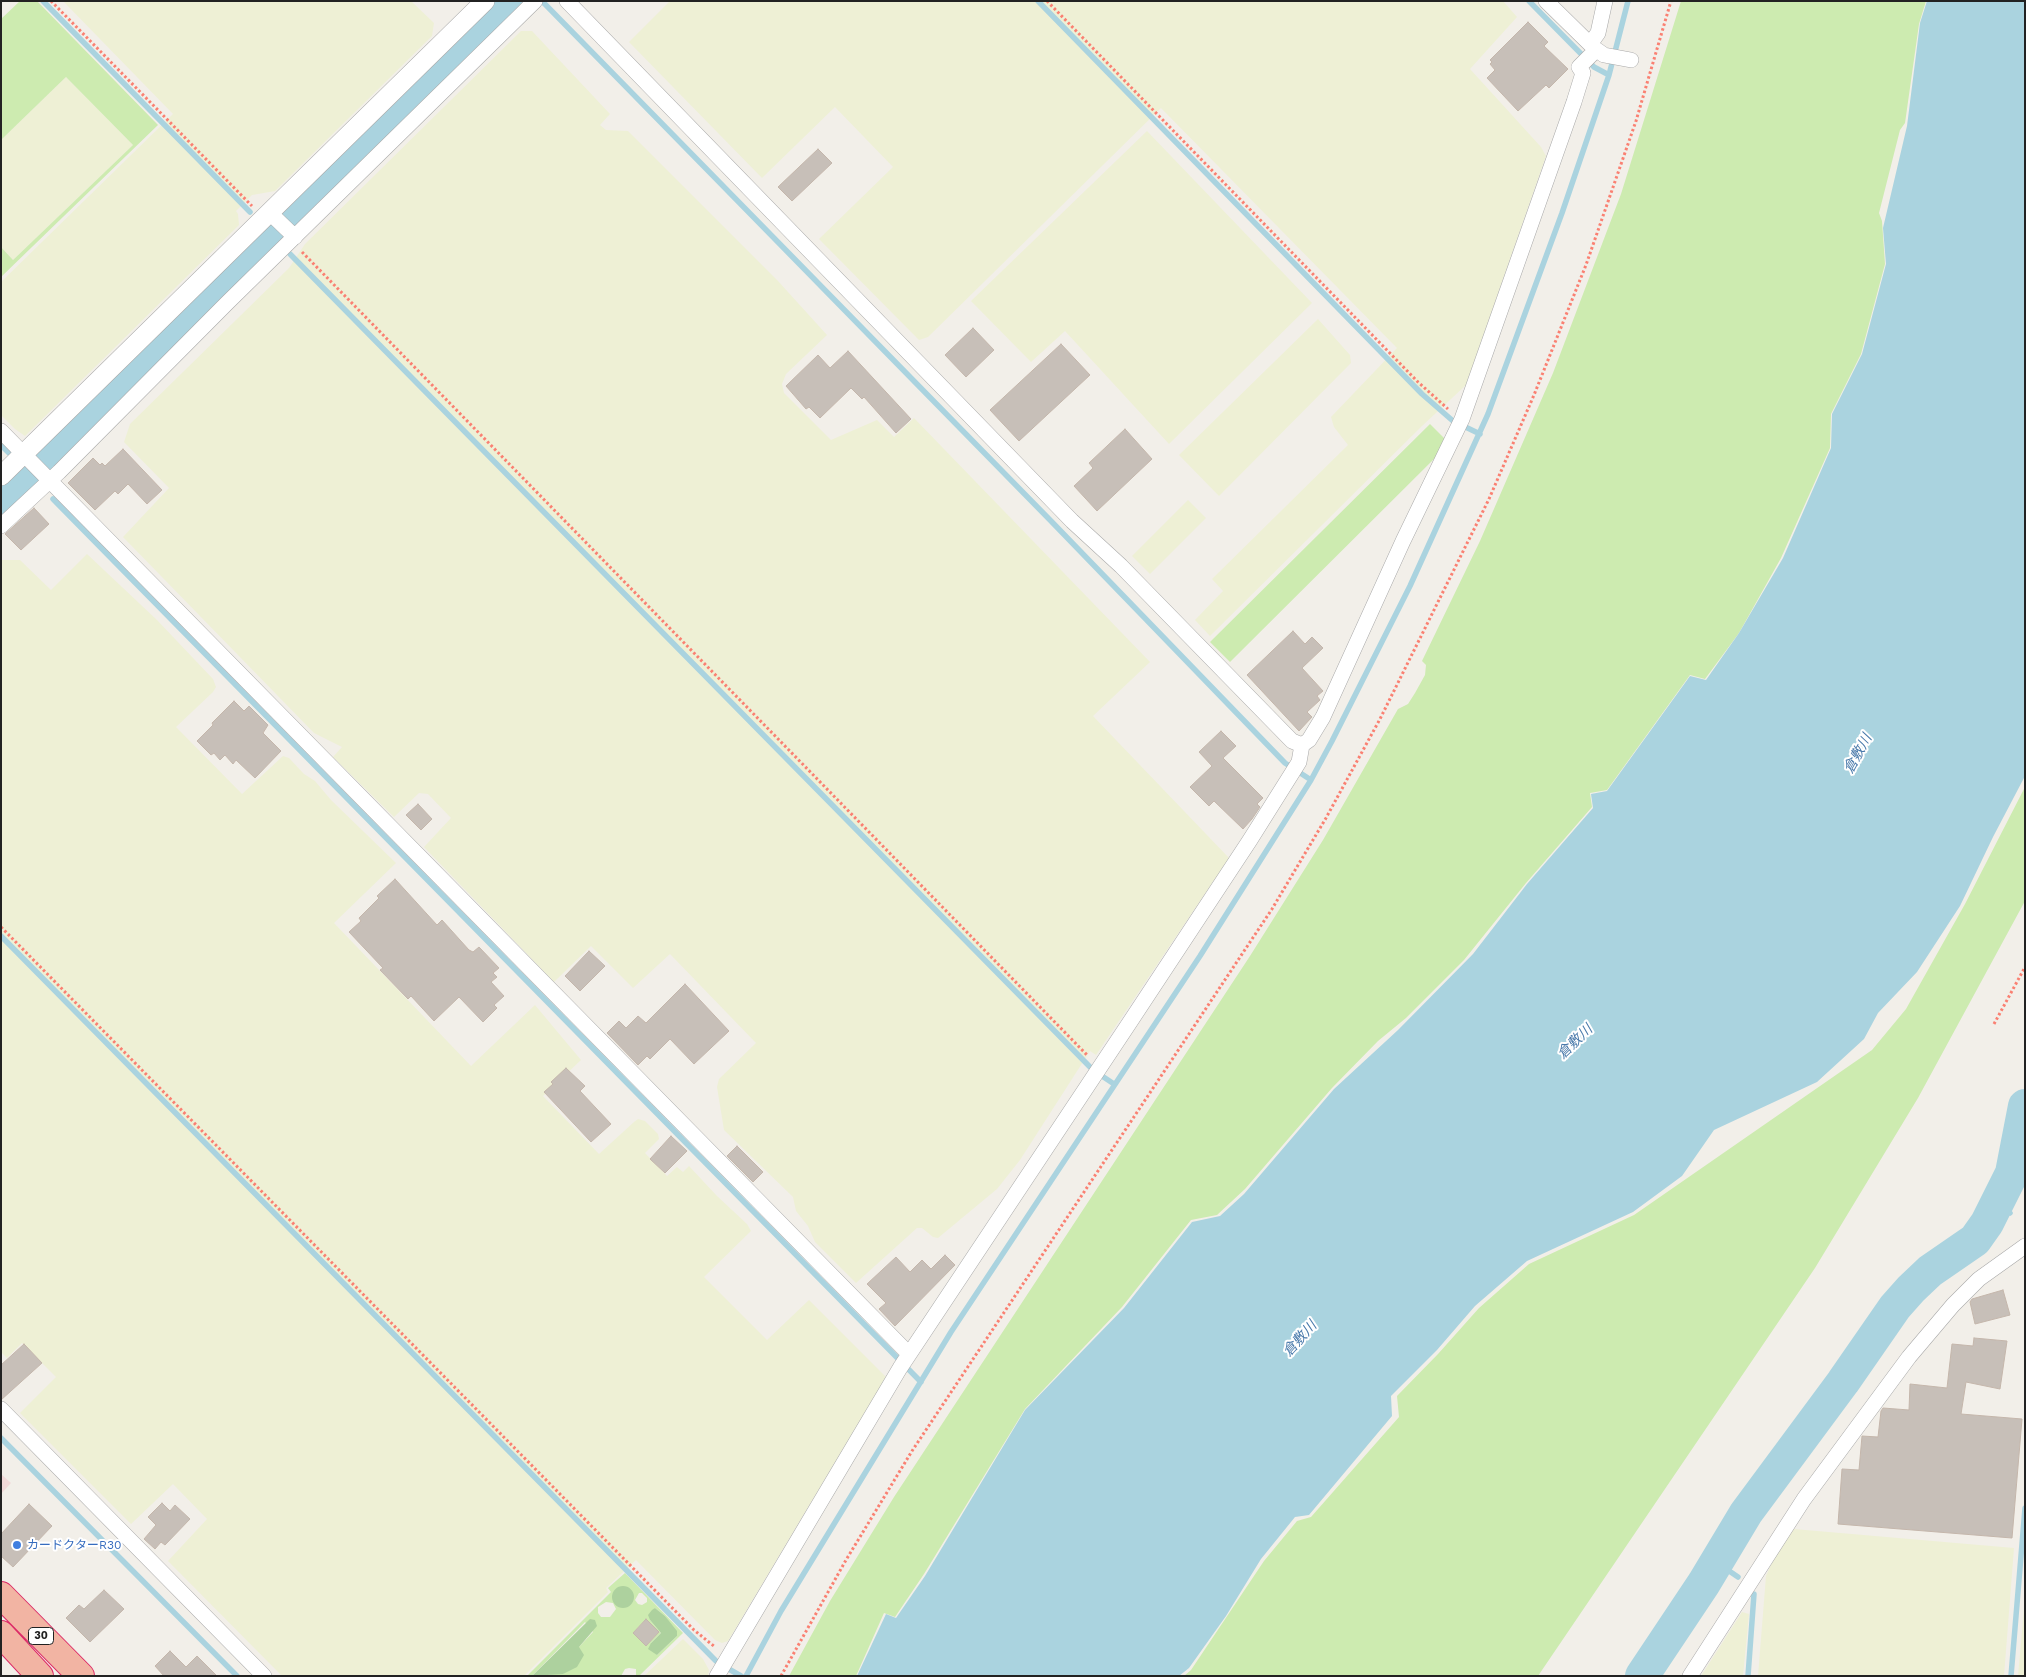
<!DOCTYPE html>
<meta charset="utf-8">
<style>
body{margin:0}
#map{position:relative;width:2026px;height:1677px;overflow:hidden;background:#f2efe9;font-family:"Work Sans",sans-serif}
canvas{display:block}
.frame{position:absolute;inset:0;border:2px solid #222;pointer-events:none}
</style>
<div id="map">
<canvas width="2026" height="1677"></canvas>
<div class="frame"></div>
</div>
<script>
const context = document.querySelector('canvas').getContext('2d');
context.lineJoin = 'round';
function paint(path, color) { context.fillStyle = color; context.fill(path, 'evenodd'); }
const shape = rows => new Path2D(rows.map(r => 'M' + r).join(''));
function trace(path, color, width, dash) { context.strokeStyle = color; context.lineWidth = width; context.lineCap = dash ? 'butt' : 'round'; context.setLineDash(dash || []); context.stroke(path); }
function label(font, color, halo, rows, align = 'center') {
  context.font = font + ' "Work Sans","Noto Sans JP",sans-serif'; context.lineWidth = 4; context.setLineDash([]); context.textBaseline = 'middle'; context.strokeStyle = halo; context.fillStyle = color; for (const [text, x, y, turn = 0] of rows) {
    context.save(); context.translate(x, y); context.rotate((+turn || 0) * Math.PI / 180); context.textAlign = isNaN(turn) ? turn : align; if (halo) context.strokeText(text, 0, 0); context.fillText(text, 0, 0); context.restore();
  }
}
const commercial = shape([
 [1,1474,11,1483,1,1494]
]);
const farmland = shape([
 [63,1,411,1,434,23,432,36,275,191,252,195,236,211,238,214,239,225,25,436,15,429,1,415,1,282,173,114],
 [670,1,1503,1,1517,17,1470,69,1541,147,1546,156,1466,385,1422,426,1210,636,1195,620,1223,591,1212,579,1348,445,1334,427,1331,417,1397,348,1161,108,928,337,919,340,819,239,893,167,835,107,762,178,629,42],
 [521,31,532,31,610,114,600,125,606,130,628,131,778,281,827,335,786,374,782,384,784,393,831,440,877,420,894,437,914,418,1150,662,1093,716,1229,858,1096,1055,1090,1051,1020,1160,997,1189,938,1238,933,1237,922,1228,917,1228,856,1283,815,1242,808,1226,796,1211,793,1197,724,1130,717,1087,719,1079,756,1043,670,954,633,988,591,946,554,982,424,847,451,818,428,794,419,793,394,817,333,757,342,747,314,733,123,537,169,488,124,442,130,424,289,268,305,244],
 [66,77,133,145,13,260,1,247,1,140],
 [1147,131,1312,303,1169,444,1065,331,1031,362,971,301],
 [1318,319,1350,355,1351,363,1219,496,1179,455],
 [1188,500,1206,518,1150,574,1132,556],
 [87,554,157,620,213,679,216,687,213,692,176,727,242,794,283,756,289,758,304,774,315,781,331,800,396,863,334,923,471,1066,535,1005,581,1060,543,1096,599,1154,634,1122,638,1119,645,1121,658,1134,659,1139,645,1153,667,1176,677,1167,683,1172,689,1166,717,1196,747,1224,751,1231,704,1277,767,1340,809,1300,886,1377,728,1641,722,1643,715,1640,636,1560,606,1588,608,1592,524,1676,282,1676,168,1561,207,1519,173,1484,131,1524,20,1413,56,1377,22,1343,7,1358,1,1352,1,560,20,560,51,590],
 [1794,1529,2014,1548,2004,1676,1758,1676,1766,1576,1777,1551],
 [2025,1597,2025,1676,2018,1676],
 [1742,1612,1749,1614,1743,1676,1701,1676],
 [683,1639,703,1659,709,1670,708,1676,644,1676]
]);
const grass = shape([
 [20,1,37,1,158,125,1,277,1,247,13,260,133,145,66,77,1,140,1,19],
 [1681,1,1926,1,1919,24,1905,123,1900,130,1879,213,1882,221,1885,264,1861,354,1831,414,1830,448,1781,558,1739,633,1705,679,1690,675,1607,790,1590,793,1592,807,1526,883,1464,960,1406,1018,1378,1041,1332,1088,1245,1189,1217,1215,1191,1220,1122,1307,1025,1409,924,1574,895,1617,884,1613,856,1676,789,1676,830,1601,894,1497,1250,956,1323,840,1398,709,1408,704,1415,693,1425,675,1426,665,1422,661,1480,541,1553,373,1621,194],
 [1430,424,1448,442,1437,456,1230,662,1210,642],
 [2025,787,2025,901,1918,1098,1815,1268,1538,1676,1184,1676,1191,1670,1264,1561,1297,1521,1311,1517,1399,1417,1397,1396,1438,1354,1479,1308,1529,1264,1634,1215,1872,1050,1906,1009,1965,904],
 [625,1573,683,1633,639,1676,636,1676,636,1669,629,1668,625,1669,621,1676,548,1676,551,1674,563,1674,579,1647,593,1632,585,1622,532,1676,527,1676,611,1592,608,1588],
 [639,1593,642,1593,647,1598,647,1602,642,1605,638,1604,635,1600],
 [606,1602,613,1603,616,1609,610,1617,601,1617,598,1613,598,1607],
 [655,1608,665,1616,677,1636,657,1655,651,1643,661,1633,650,1620],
 [646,1619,659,1632,646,1646,633,1633]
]);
const forest = shape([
 '612 1597a11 11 0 1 1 22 0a11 11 0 1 1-22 0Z',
 [655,1608,665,1616,677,1631,677,1636,657,1655,648,1649,651,1643,661,1633,650,1620,648,1615,652,1610],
 [590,1619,595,1620,597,1626,579,1647,584,1655,577,1667,563,1674,532,1676]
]);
const water = shape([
 [1927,1,2025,1,2025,776,1993,837,1960,906,1917,972,1878,1013,1864,1039,1817,1082,1714,1130,1682,1176,1633,1212,1527,1261,1475,1306,1437,1350,1391,1396,1392,1416,1309,1515,1295,1517,1261,1559,1226,1616,1189,1668,1179,1676,857,1676,886,1614,896,1618,925,1576,1025,1410,1124,1308,1192,1222,1220,1216,1244,1194,1334,1089,1398,1030,1473,954,1527,884,1593,808,1591,794,1607,791,1690,676,1706,680,1739,633,1783,558,1831,448,1832,414,1862,354,1886,264,1883,228,1907,126,1920,23]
]);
const stream = shape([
 [43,1,250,212],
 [542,1,1051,521,1285,763,1311,780],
 [1038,1,1422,394,1453,421,1480,434],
 [1529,1,1594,67,1609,75],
 [271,234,281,244],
 [290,254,1091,1068],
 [1,445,9,453],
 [26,471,38,483],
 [53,499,921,1382],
 [1,936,716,1661],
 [1102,1076,1114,1084],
 [1998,1203,2010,1213],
 [1,1438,237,1676],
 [1716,1562,1738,1577],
 [727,1668,741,1676],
 [746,1676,781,1611,951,1332,1200,956,1311,780,1332,741,1410,586,1488,414,1562,213,1609,75,1628,1],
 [1748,1676,1754,1594],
 [2011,1676,2025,1508]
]);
const river = shape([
 [1,509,516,1],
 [1642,1676,1704,1583,1746,1513,1843,1382,1895,1307,1911,1289,1930,1271,1975,1240,1987,1223,2012,1173,2025,1106]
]);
const building = shape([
 [1528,22,1548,42,1544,46,1568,69,1549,88,1546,85,1518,111,1487,78,1495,70,1490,64,1492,62,1490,60,1528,22],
 [818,149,832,163,792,201,778,187,818,149],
 [973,328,994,350,966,377,945,355,973,328],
 [1061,344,1090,375,1019,441,990,410,1061,344],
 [848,351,911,419,896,433,864,397,862,399,851,388,820,418,809,407,806,409,786,386,818,355,830,368,848,351],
 [1125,429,1152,459,1097,511,1074,486,1093,468,1089,463,1125,429],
 [123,449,162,490,147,504,128,484,118,494,115,491,95,510,68,483,93,458,100,465,102,463,105,466,123,449],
 [34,508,49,524,21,550,5,534,34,508],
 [1293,631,1305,644,1312,637,1323,648,1302,668,1323,691,1317,696,1320,700,1307,712,1312,717,1299,731,1247,675,1293,631],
 [234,701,244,711,249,706,268,725,263,733,281,751,255,778,236,760,233,764,225,755,220,760,214,753,211,755,197,741,213,725,212,723,234,701],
 [1221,731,1236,746,1223,758,1263,798,1257,804,1260,807,1252,819,1243,829,1214,801,1209,806,1190,787,1212,766,1199,752,1221,731],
 [418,804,432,819,421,830,406,815,418,804],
 [395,879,437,925,442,920,469,950,473,952,479,947,499,968,493,973,497,977,491,982,504,996,494,1005,497,1008,483,1022,459,997,434,1021,411,996,408,999,380,970,383,968,349,932,361,921,359,918,379,898,377,896,395,879],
 [589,951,605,966,580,991,565,976,589,951],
 [685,984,729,1031,694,1064,670,1039,650,1059,647,1056,638,1065,607,1033,619,1021,626,1028,638,1016,646,1023,685,984],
 [566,1068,585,1086,580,1091,611,1124,591,1142,544,1092,553,1084,551,1082,566,1068],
 [671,1136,687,1151,665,1173,650,1159,671,1136],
 [737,1146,763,1172,753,1182,727,1156,737,1146],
 [945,1255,955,1265,895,1326,879,1309,886,1303,867,1284,896,1257,910,1272,922,1260,931,1269,945,1255],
 [2003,1290,2010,1315,1975,1324,1970,1302,1972,1299,2003,1290],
 [1974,1338,2007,1341,2000,1389,1966,1382,1961,1414,2022,1419,2012,1538,1838,1524,1842,1469,1859,1470,1862,1436,1878,1437,1881,1411,1883,1408,1909,1410,1910,1384,1947,1388,1952,1344,1973,1346,1974,1338],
 [24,1344,42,1363,1,1400,1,1365,24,1344],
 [162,1503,170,1511,175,1505,190,1519,165,1545,161,1542,155,1549,144,1539,156,1525,148,1517,162,1503],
 [29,1504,52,1526,13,1567,1,1556,1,1534,29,1504],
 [104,1590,124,1609,90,1642,66,1618,79,1605,84,1609,104,1590],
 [646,1619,659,1632,646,1646,633,1633,646,1619],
 [170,1651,186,1667,197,1656,217,1676,164,1676,155,1666,170,1651]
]);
const path = shape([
 [51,1,252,206],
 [1047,1,1418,382,1448,409],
 [302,252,1088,1056],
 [1,927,694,1630,715,1647],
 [1994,1024,2025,967],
 [781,1676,846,1560,912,1451,1272,909,1326,818,1380,719,1489,499,1534,395,1586,265,1636,121,1671,1]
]);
const minor = shape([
 [567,1,1072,521,1121,566,1292,741,1302,745],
 [1546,1,1594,48,1604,55,1631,60],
 [1590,44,1598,33,1605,1],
 [269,212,295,237],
 [1,431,909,1354],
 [1,526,59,472,227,303,535,1],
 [1,1409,264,1676],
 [717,1676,900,1368,1130,1022,1250,840,1299,762,1302,745,1309,740,1323,717,1403,541,1462,419,1574,102,1583,73,1579,67,1592,54,1594,48],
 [1690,1676,1804,1499,1909,1357,1953,1305,1979,1279,2025,1246]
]);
const tertiary = shape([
 [1,476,485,1]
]);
const trunk = shape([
 [1,1595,81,1676],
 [1,1634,40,1676]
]);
const markers = [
 [17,1545,5,"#3f7fe0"]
];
const shields = [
 [41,1636,25]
];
const shieldNames = [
 ["30",41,1636]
];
const shopNames = [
 ["カードクターR30",27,1545]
];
const waterNames = [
 ["倉敷川",1858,754,-61],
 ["倉敷川",1575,1042,-44],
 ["倉敷川",1300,1339,-48]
];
paint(commercial, '#f2dad9');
paint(farmland, '#eef0d5');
paint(grass, '#cdebb0');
paint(forest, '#add19e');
paint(water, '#aad3df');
trace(stream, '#aad3df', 5.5);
trace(river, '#aad3df', 34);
paint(building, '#c7bfb8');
trace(building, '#c4b6ab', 1);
trace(minor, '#a9a9a9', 16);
trace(tertiary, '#a9a9a9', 20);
trace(trunk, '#dc2a67', 28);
trace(path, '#fa8072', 3, [2.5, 2.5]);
trace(minor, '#fff', 15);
trace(tertiary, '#fff', 19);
trace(trunk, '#f2b4a3', 26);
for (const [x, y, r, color] of markers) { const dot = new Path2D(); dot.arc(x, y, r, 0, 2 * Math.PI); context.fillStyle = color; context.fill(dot); trace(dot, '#fff', 2); }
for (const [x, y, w] of shields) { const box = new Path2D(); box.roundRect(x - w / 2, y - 8.5, w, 17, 4); context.fillStyle = '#fff'; context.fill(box); trace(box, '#222', 1); }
label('bold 11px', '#222', null, shieldNames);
label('12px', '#366cbe', '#fff', shopNames, 'left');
label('italic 14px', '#4a7aab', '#fff', waterNames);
</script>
